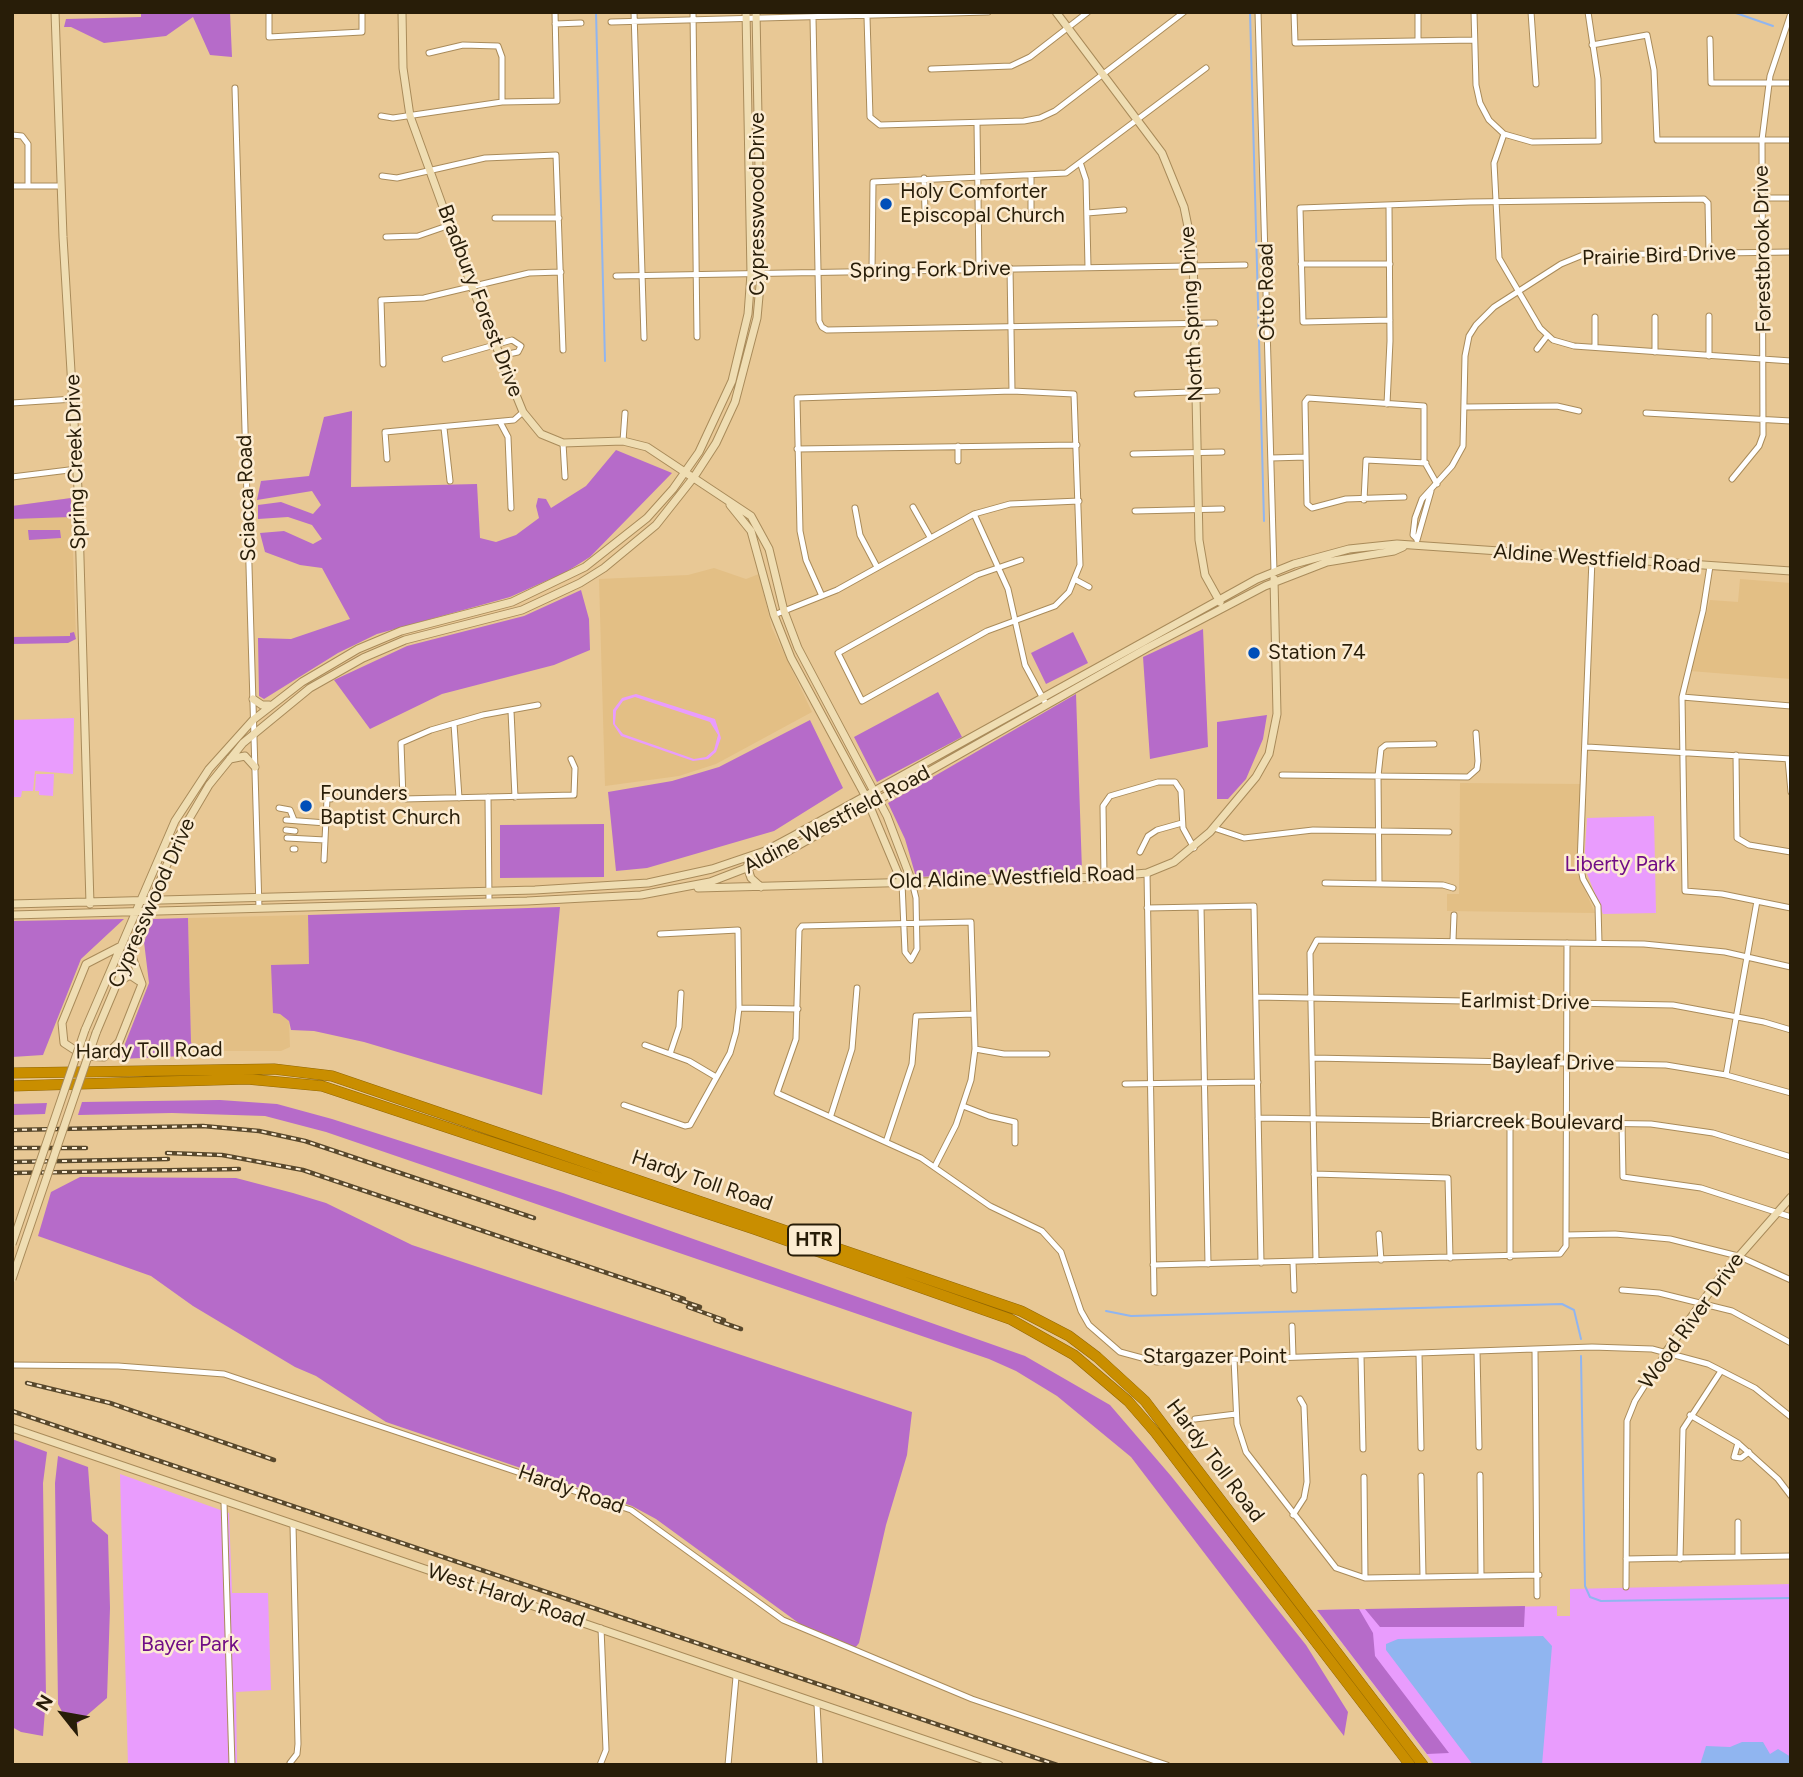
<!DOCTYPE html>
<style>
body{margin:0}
#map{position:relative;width:1803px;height:1777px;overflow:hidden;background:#e8c895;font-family:Figtree,sans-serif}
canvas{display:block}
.frame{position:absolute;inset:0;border:14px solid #281d08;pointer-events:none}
.north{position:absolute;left:28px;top:1679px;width:70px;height:70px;-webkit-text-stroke:5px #fcecd2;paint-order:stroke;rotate:301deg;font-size:19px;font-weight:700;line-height:28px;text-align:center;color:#281d08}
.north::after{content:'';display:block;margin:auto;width:24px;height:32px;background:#281d08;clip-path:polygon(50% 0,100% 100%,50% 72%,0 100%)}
</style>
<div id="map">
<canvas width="1803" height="1777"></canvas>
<div class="frame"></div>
<div class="north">N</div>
</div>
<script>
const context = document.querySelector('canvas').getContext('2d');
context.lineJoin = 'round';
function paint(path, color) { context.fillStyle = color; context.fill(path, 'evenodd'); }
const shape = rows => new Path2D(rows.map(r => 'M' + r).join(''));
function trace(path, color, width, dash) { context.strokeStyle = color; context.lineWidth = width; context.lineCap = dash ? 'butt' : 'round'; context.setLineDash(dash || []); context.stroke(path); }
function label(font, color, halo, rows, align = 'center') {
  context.font = font + ' Figtree,sans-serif'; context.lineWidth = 5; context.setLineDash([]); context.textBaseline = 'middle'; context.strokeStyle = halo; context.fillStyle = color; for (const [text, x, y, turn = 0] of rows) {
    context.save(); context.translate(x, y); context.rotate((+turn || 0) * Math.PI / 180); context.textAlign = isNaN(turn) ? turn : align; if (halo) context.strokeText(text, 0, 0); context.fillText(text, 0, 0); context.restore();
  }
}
const built = shape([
 [71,498,76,637,12,639,12,506],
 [714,568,746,579,759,574,772,628,812,712,716,764,679,776,605,786,599,579,688,575],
 [1740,579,1791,583,1791,679,1690,671,1710,600,1738,602],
 [1460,783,1581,784,1577,872,1595,913,1447,911,1447,894,1459,894],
 [308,915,309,964,273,1013,280,1014,289,1021,290,1047,281,1051,197,1051,191,1042,188,918]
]);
const green = shape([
 [636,694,715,719,721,738,716,752,708,759,693,761,621,736,613,724,613,710,622,698],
 [635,697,710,722,718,735,714,750,706,757,694,759,623,734,615,724,616,711,623,701],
 [74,718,73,774,35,771,33,791,22,791,21,797,12,797,12,720],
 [36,774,54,774,53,796,39,795,39,791,35,791],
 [1654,816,1656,913,1603,914,1584,866,1587,818],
 [120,1474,229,1513,232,1593,268,1593,271,1690,236,1692,237,1765,128,1765],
 [1791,1584,1791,1765,1435,1765,1317,1610,1557,1606,1557,1616,1570,1616,1570,1589]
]);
const forest = shape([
 [141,12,230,12,232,57,210,55,193,17,166,36,104,43,71,27,64,27,66,19,141,17],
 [352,411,351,487,477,484,480,538,496,542,516,535,539,518,536,506,538,498,546,499,551,508,586,486,616,450,672,473,590,557,566,572,510,597,377,634,338,653,264,699,259,696,258,638,291,639,350,619,322,568,300,565,265,552,260,533,284,531,313,544,322,539,312,525,288,517,258,519,258,505,281,502,313,514,321,505,312,491,257,500,261,481,309,476,324,417],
 [71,498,71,517,12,519,12,506],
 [28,530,60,530,61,538,29,540],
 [581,590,589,619,590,650,554,665,442,694,370,729,334,680,407,646,524,616],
 [1203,629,1208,747,1150,759,1143,657],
 [74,632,76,639,68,643,12,644,12,637,70,636,70,633],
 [1073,632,1088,663,1046,684,1031,653],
 [938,692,962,737,877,782,854,737],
 [1076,694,1082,871,916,877,905,839,888,803],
 [1267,715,1263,739,1246,779,1228,799,1217,799,1217,722],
 [810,720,843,788,774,831,647,868,616,871,608,792,672,781,719,767],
 [604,824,604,877,500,878,500,825],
 [560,907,542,1095,364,1042,314,1031,291,1030,289,1021,280,1014,273,1013,271,965,309,964,308,915],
 [188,918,191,1042,194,1048,185,1056,119,1059,149,983,144,942,153,919],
 [124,919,81,959,43,1055,12,1057,12,921],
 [220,1100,277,1104,332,1119,563,1193,1025,1356,1110,1405,1171,1476,1306,1645,1348,1712,1344,1736,1131,1457,1057,1396,1016,1371,989,1359,326,1132,265,1116,172,1113,78,1115,82,1102],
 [47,1103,45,1114,12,1115,12,1104],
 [80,1177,236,1178,293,1193,326,1203,412,1245,912,1412,907,1455,886,1525,859,1643,855,1648,800,1624,656,1519,632,1506,386,1422,316,1376,295,1367,193,1306,151,1276,38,1236,51,1192],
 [12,1439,47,1452,43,1483,46,1697,43,1736,21,1732,12,1727],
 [58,1456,88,1467,92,1521,108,1535,110,1608,107,1698,71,1729,58,1704,55,1483],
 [1525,1606,1524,1627,1380,1627,1365,1609],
 [1359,1609,1373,1633,1375,1656,1449,1753,1427,1754,1317,1610]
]);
const water = shape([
 [1543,1636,1552,1646,1542,1765,1473,1765,1386,1650,1386,1644,1398,1639],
 [1742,1742,1763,1742,1770,1754,1778,1749,1791,1757,1791,1765,1700,1765,1706,1746,1730,1747]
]);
const stream = shape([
 [596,12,605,361],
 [1250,12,1264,521],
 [1733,12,1773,26],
 [1106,1311,1131,1316,1562,1304,1574,1310,1581,1339],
 [1581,1356,1585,1586,1590,1597,1601,1601,1791,1598]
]);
const street = shape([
 [269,12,269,37,362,32,362,12],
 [634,12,644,338],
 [693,12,697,337],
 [1258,12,1274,571],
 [1294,12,1295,43,1474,40],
 [1418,12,1418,41],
 [1474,12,1476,85,1480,103,1489,120,1504,134,1532,142,1599,141,1598,79,1588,12],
 [1531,12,1536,84],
 [867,17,870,117,880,125,1024,121,1040,118,1055,111,1184,12],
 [813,18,819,321,822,327,827,330,1215,323],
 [611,22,988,12],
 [555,24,581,23],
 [1710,39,1711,83,1791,83],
 [1592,45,1647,35,1654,70,1657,140,1791,140],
 [429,53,463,45,498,46,502,57,502,102],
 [931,69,1011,66,1030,57,1088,12],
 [235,88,259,908],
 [381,116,393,118,502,102,557,101,555,12],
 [977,123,979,269],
 [1504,134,1494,163,1499,258,1540,328,1553,340,1574,346,1791,361],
 [12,135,22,136,28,144,28,186],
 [1081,165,1086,180,1088,267],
 [382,176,397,178,485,158,556,155,563,350],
 [924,178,925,211],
 [12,186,61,186],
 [1762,198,1791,198],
 [1031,210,1031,175],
 [1087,213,1124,210],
 [495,218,559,218],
 [386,237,418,236,450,225],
 [1301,264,1390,264],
 [1010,268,1012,391],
 [872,271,873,182,1066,173,1206,68],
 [616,276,1245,265],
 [1390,320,1303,322,1300,208,1470,202,1704,199,1708,203,1709,253],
 [1595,347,1595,317],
 [1537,349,1547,336],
 [1655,352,1655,317],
 [1709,356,1709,316],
 [445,359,512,340,521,346,518,352,499,356],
 [383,364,381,300,424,298,529,273,561,272],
 [1137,394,1217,391],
 [12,403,74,399],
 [1387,404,1390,341,1389,206],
 [1466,407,1557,406,1579,411],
 [1646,413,1791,421],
 [500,422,508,437,511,508],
 [444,428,450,481],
 [623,441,625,413],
 [563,443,565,477],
 [797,449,1077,445],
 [1133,454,1222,452],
 [1271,458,1306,457],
 [387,459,385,432,514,420,523,412],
 [958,461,958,446],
 [12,477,77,469],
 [1732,479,1759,446,1763,435,1762,140,1770,76,1791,13],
 [1404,497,1346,499,1312,508,1307,504,1305,402,1308,398,1424,406,1424,461,1437,484],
 [1364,500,1366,460,1426,463],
 [913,507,930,537],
 [855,508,860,535,877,567],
 [1135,511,1222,509],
 [974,514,1008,589,1025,665,1046,704],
 [1417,539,1413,535,1415,518,1422,499,1452,466,1463,446,1465,356,1469,336,1476,325,1494,307,1561,264,1583,255,1791,252],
 [1417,540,1431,491],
 [1592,559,1580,864,1583,879,1598,906,1599,943],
 [1710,566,1703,611,1682,697,1685,891,1722,894,1791,908],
 [1076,580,1089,587],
 [822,596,806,560,800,531,797,398,1012,391,1074,394,1080,565,1069,592,1055,606,987,631,862,701,838,653,977,575,1021,560],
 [774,615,837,590,974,514,1010,504,1079,501],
 [1682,697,1791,706],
 [538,705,483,715,431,730,401,743,403,799,574,795,575,768,571,759],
 [511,711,515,797],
 [454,724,459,798],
 [1587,747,1791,759],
 [1736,755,1737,838,1749,845,1791,852],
 [1788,759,1791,792],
 [1282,775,1468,777,1477,769,1478,761,1476,733],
 [488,797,489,901],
 [279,808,290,810,294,820],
 [286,820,326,823],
 [1214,828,1244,838,1313,830,1449,832],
 [286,830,295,831],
 [287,838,325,840],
 [293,849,295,849],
 [1140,852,1148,836,1157,830,1182,823],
 [324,860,327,799,331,799],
 [1147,873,1154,1293],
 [1104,877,1103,806,1110,796,1158,782,1175,782,1181,791,1183,828,1194,848],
 [902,883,905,952,911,960,917,949,916,898,912,882],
 [1325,883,1443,885,1453,888],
 [1379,884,1378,776,1381,749,1386,745,1434,744],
 [1201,907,1208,1264],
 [1147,908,1254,906,1261,1263],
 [1453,940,1454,915],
 [1256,997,1673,1005,1764,1022,1791,1030],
 [739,1008,798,1009],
 [645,1045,689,1061,716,1077],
 [975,1049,1004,1054,1047,1054],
 [670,1054,679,1027,681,993],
 [1312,1058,1666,1065,1726,1075,1791,1093],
 [1726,1075,1757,901],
 [1125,1084,1258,1082],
 [624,1105,685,1126,690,1125,730,1053,736,1032,739,1008,738,930,660,934],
 [963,1106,989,1116,1015,1122,1015,1143],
 [831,1115,852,1049,857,988],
 [1258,1118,1651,1124,1713,1133,1791,1157],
 [1510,1122,1510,1257],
 [1622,1123,1623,1177,1701,1188,1791,1217],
 [886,1142,912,1064,916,1016,973,1014],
 [935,1166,956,1125,971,1080,975,1049,971,922,802,926,799,930,796,1039,777,1093,921,1158,990,1206,1042,1231,1061,1252,1081,1311,1089,1325,1120,1352,1157,1362,1592,1347,1652,1349,1708,1364,1755,1388,1791,1417],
 [1314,1174,1448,1178,1450,1258],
 [1379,1234,1381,1260],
 [1566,1235,1615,1234,1670,1239,1738,1256,1791,1280],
 [1316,1261,1310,953,1317,940,1644,944,1725,952,1791,967],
 [1293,1262,1294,1290],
 [1153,1265,1560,1254,1566,1246,1566,1235,1567,943],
 [1622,1290,1659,1293,1732,1311,1791,1343],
 [1292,1326,1293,1356],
 [1535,1349,1537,1596],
 [1477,1351,1479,1447],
 [1419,1354,1421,1448],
 [1361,1356,1363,1449],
 [1234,1359,1237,1424,1246,1452,1336,1568,1365,1578,1539,1575],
 [12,1365,118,1366,224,1374,631,1510,783,1620,972,1699,1167,1765],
 [1690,1415,1738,1443,1778,1479,1791,1496],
 [1195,1419,1236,1414],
 [1738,1443,1734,1457,1741,1458,1749,1452],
 [1480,1475,1481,1576],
 [1421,1476,1423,1576],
 [1364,1477,1365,1578],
 [224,1502,232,1765],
 [1293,1515,1304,1498,1307,1482,1304,1406,1300,1399],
 [1738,1522,1738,1557],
 [1626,1559,1791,1556],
 [1680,1559,1683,1429,1721,1371],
 [1626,1587,1627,1421,1635,1401,1666,1352],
 [817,1704,820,1765],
 [290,1763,297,1754,298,1744,293,1525],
 [600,1765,606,1750,601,1628],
 [728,1765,736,1677]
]);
const secondary = shape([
 [55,12,63,237,78,489,90,904],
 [402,12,403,68,410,116,472,287,523,412,541,434,563,443,623,441,647,447,751,516,769,549,784,611,798,648,887,816,912,882],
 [1056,12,1162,153,1184,207,1193,251,1199,540,1205,575,1220,602],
 [730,505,751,531,774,615,791,658,865,795,902,883],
 [253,699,262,705,269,705],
 [230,759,245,756,255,767],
 [747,866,751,878,761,887],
 [698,888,1104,877,1147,873,1174,862,1210,832,1256,777,1269,754,1277,714,1274,579],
 [12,904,535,890,648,883,712,869,765,851,793,836,1257,579,1294,564,1349,549,1397,544,1791,571],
 [12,915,527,901,641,895,710,882,783,854,1147,648,1265,586,1327,562,1394,551,1403,547],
 [119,947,86,964,62,1023,64,1043,84,1056,104,1057,119,1042,142,984,130,951],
 [117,983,130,975,139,981],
 [85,1030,175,821,209,769,253,720,302,682,358,649,401,631,512,602,585,567,647,518,673,489,699,452,732,381,748,314,751,274,746,12],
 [96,1033,179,836,209,785,243,743,310,688,363,658,405,640,522,610,580,583,604,568,656,525,694,477,716,443,735,402,757,318,761,274,756,12],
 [1666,1352,1719,1279,1791,1197],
 [12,1428,999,1765]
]);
const highway = shape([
 [12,1073,274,1069,332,1076,1021,1311,1069,1336,1097,1357,1145,1401,1423,1765],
 [12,1086,247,1079,322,1086,754,1229,1010,1319,1074,1355,1128,1401,1155,1432,1410,1765]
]);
const rail = shape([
 [12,1130,203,1126,259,1131,305,1141,534,1218],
 [12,1148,86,1148],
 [167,1153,222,1155,303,1170,684,1299],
 [12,1162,168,1159],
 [12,1173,239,1169],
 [673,1298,700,1307],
 [688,1307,724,1320],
 [715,1320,741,1329],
 [27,1383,110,1403,274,1460],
 [12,1411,1057,1765]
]);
const secondaryBridge = shape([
 [12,1244,85,1030],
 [12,1279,96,1033]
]);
const markers = [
 [886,204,7,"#004fb9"],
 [1254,653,7,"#004fb9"],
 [306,806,7,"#004fb9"]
];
const shields = [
 [814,1240,52]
];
const shieldNames = [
 ["HTR",814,1240]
];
const poiNames = [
 ["Holy Comforter",900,192],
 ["Episcopal Church",900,216],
 ["Station 74",1268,653],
 ["Founders",320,794],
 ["Baptist Church",320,818]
];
const streetNames = [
 ["Cypresswood Drive",758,204,-90],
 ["Forestbrook Drive",1763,249,-91],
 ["Prairie Bird Drive",1659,256,-2],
 ["Spring Fork Drive",930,270,-1],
 ["Otto Road",1267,292,-91],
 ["Bradbury Forest Drive",480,301,69],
 ["North Spring Drive",1192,314,-93],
 ["Spring Creek Drive",76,462,-92],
 ["Sciacca Road",247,498,-92],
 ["Aldine Westfield Road",1597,559,4],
 ["Aldine Westfield Road",837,820,-28],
 ["Old Aldine Westfield Road",1012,878,-2],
 ["Cypresswood Drive",152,903,-66],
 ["Earlmist Drive",1525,1002,1],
 ["Hardy Toll Road",149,1051,-1],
 ["Bayleaf Drive",1553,1063,1],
 ["Briarcreek Boulevard",1527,1122,1],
 ["Hardy Toll Road",702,1181,19],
 ["Wood River Drive",1692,1321,-54],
 ["Stargazer Point",1215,1357],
 ["Hardy Toll Road",1215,1461,53],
 ["Hardy Road",571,1490,19],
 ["West Hardy Road",506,1596,18]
];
const parkNames = [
 ["Liberty Park",1620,865],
 ["Bayer Park",190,1645]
];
paint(built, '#e3bf85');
paint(green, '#e99cfd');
paint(forest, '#b66bc9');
paint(water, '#90b5f0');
trace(stream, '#90b5f0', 2);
trace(street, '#a98b5a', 7);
trace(secondary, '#a98b5a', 9);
trace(highway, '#916603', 11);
trace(street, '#fff', 5);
trace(secondary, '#efddb2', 7);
trace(highway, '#c98e00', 10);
trace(rail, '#58482c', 4.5);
trace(rail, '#fcecd2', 2, [5]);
trace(secondaryBridge, '#a98b5a', 9, []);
trace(secondaryBridge, '#efddb2', 7);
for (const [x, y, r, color] of markers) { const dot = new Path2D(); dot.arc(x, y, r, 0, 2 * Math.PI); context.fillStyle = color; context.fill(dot); trace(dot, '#fcecd2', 2.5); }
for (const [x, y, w] of shields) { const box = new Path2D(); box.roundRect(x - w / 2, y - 15.5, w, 31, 5); context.fillStyle = '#fcecd2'; context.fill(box); trace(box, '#281d08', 2); }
label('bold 19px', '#281d08', null, shieldNames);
label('21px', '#281d08', '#fcecd2', poiNames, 'left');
label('21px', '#281d08', '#fcecd2', streetNames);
label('21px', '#710d86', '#fcecd2', parkNames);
</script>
